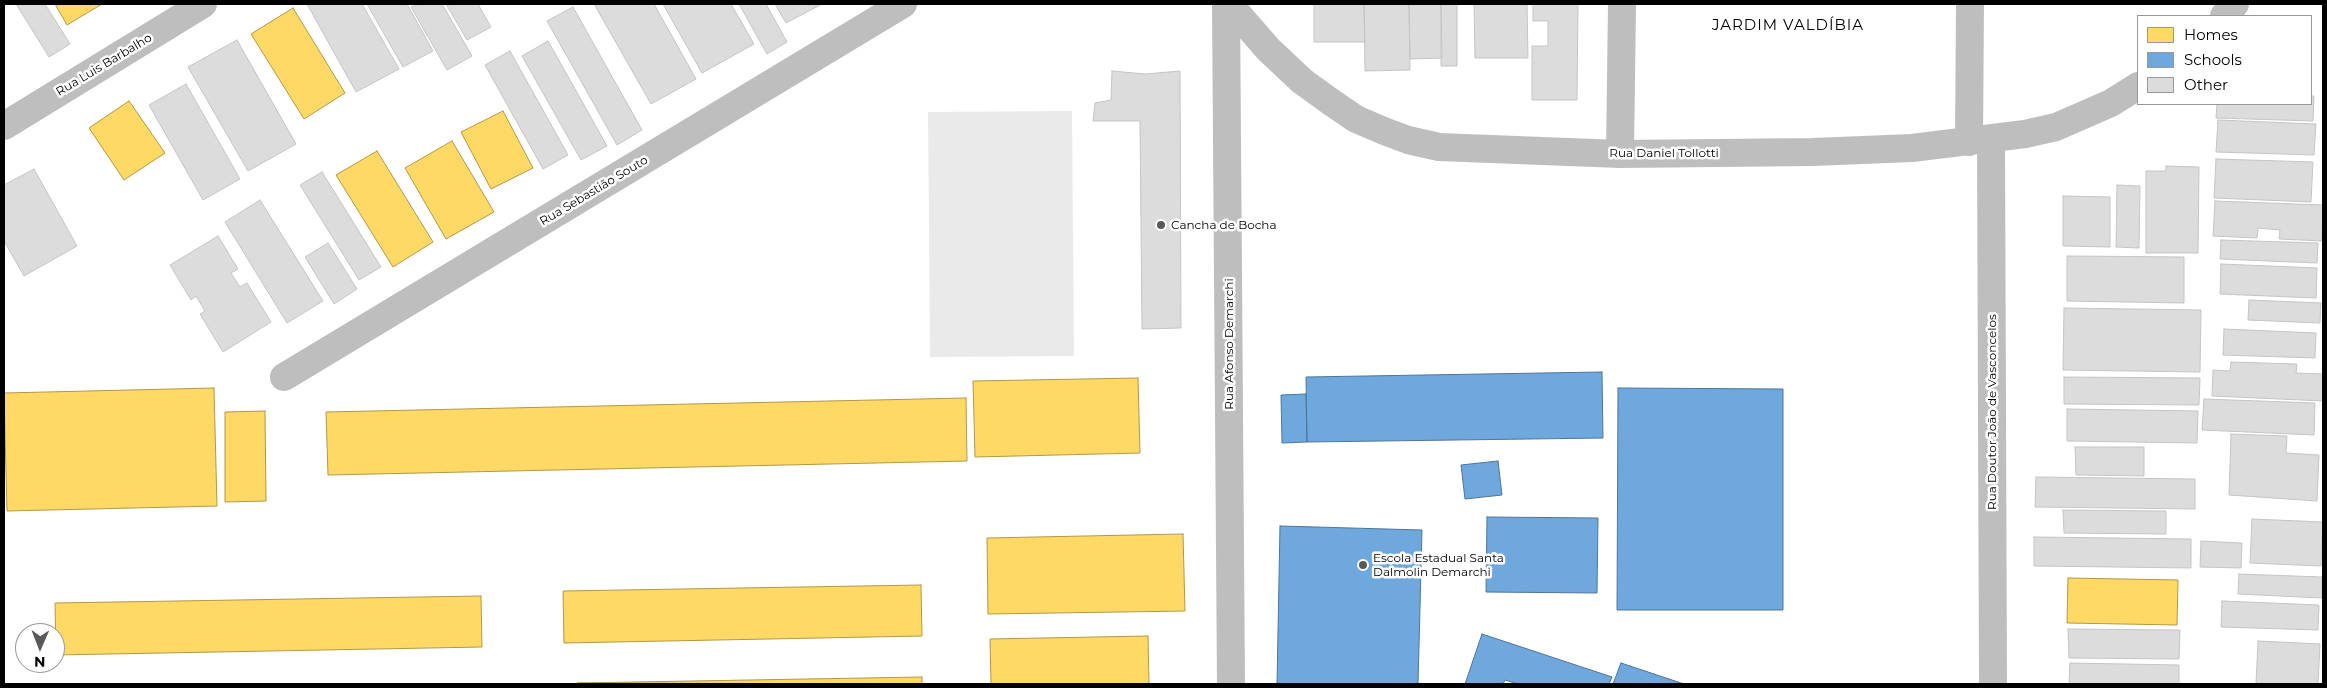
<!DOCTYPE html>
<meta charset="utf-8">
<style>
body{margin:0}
#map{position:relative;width:2327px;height:688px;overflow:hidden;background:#fff;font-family:Montserrat,sans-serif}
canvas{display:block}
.frame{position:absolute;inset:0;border:5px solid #000;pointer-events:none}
.legend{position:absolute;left:2137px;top:15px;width:175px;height:90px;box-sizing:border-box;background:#fff;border:1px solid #999;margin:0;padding:6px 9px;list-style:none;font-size:15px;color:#000}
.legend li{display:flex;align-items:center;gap:10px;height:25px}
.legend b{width:25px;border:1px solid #999}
.north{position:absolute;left:15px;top:623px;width:50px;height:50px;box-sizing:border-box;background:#fff;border:1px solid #999;border-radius:50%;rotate:181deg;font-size:14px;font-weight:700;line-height:20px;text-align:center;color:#000}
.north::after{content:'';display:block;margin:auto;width:18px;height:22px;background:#595959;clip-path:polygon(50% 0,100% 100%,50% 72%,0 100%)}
</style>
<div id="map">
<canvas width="2327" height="688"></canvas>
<div class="frame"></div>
<ul class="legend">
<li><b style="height:14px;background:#ffd966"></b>Homes</li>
<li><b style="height:14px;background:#6fa8dc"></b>Schools</li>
<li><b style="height:14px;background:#dcdcdc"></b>Other</li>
</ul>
<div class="north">N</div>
</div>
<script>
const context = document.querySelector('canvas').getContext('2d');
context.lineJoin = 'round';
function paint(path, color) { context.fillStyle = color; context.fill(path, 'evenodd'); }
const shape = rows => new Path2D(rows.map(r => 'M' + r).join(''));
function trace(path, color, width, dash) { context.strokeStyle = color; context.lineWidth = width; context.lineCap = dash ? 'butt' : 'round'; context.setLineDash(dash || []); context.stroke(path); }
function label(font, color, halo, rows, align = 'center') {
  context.font = font + ' Montserrat,sans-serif'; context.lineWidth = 5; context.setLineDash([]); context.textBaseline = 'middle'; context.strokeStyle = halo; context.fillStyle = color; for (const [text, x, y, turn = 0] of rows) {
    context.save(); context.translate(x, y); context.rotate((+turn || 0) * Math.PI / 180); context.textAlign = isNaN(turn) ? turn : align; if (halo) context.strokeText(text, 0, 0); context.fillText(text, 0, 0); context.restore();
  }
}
const green = shape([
 [1072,111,1074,356,930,357,928,112]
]);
const homes = shape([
 [55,4,102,4,67,25,55,4],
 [293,8,345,93,304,119,251,34,293,8],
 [129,101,165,153,124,180,89,128,129,101],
 [503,111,533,168,491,189,461,132,503,111],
 [452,141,494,212,446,239,405,168,452,141],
 [377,151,433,242,393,267,336,175,377,151],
 [1138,378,1140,453,975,457,973,381,1138,378],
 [214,388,217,506,7,511,4,393,214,388],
 [966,398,967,461,328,475,326,412,966,398],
 [265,411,266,501,225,502,225,412,265,411],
 [1183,534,1185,611,988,614,987,538,1183,534],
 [2068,578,2178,580,2177,625,2067,623,2068,578],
 [921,585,922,636,564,643,563,591,921,585],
 [481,596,482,647,56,655,55,603,481,596],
 [1148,636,1149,684,991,684,990,639,1148,636],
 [922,677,922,684,577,683,922,677]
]);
const schools = shape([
 [1602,372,1603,438,1307,442,1306,377,1602,372],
 [1618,388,1783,389,1783,610,1617,610,1618,388],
 [1306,394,1307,442,1282,443,1281,395,1306,394],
 [1498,461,1502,495,1465,499,1461,465,1498,461],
 [1487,517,1598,518,1597,593,1486,592,1487,517],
 [1280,526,1422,530,1418,684,1277,684,1280,526],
 [1482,634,1612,677,1609,684,1518,684,1505,680,1503,684,1465,684,1482,634],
 [1621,663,1684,684,1613,684,1621,663]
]);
const building = shape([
 [16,4,45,4,70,44,49,57,16,4],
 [307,4,362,4,399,69,356,92,307,4],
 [367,4,407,4,433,51,403,67,367,4],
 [418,4,442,4,472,56,447,70,411,7,418,4],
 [446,4,478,4,491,27,467,40,446,4],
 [594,4,654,4,696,79,651,104,594,4],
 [663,4,731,4,754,44,702,73,663,4],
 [739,4,766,4,787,42,767,54,739,4],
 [775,4,822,4,786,23,775,4],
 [1314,4,1364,4,1365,42,1314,42,1314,4],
 [1364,4,1409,4,1410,70,1365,71,1364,4],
 [1409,4,1441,4,1442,58,1410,59,1409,4],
 [1441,4,1457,4,1457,66,1441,66,1441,4],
 [1474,4,1527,4,1528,58,1475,58,1474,4],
 [1533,4,1578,4,1577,100,1532,100,1532,46,1548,46,1548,21,1533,21,1533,4],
 [573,7,642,130,617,145,547,21,573,7],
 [237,40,296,144,248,171,188,67,237,40],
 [548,41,607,146,581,160,522,56,548,41],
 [510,51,568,155,543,169,485,65,510,51],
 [1112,71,1145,74,1180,71,1181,328,1142,329,1140,121,1093,121,1095,103,1111,100,1112,71],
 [186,84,240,179,203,200,149,105,186,84],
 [2311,96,2314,96,2313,121,2216,118,2217,104,2311,104,2311,96],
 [2218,120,2316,124,2314,155,2216,152,2218,120],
 [2216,159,2313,162,2311,202,2214,198,2216,159],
 [2166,166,2199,167,2198,253,2146,253,2146,171,2166,171,2166,166],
 [34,169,77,246,24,276,4,241,4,185,34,169],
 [322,172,381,267,359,280,300,185,322,172],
 [2117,185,2140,186,2139,248,2116,247,2117,185],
 [2063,196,2110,197,2110,247,2063,246,2063,196],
 [260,200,323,301,287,323,225,222,260,200],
 [2215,201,2323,205,2322,241,2279,239,2280,230,2258,228,2257,238,2213,236,2215,201],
 [218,236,238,269,231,273,240,287,247,283,271,322,223,352,200,314,205,311,196,296,191,300,170,265,218,236],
 [2221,240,2318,243,2317,263,2220,259,2221,240],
 [328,243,357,289,334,304,305,257,328,243],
 [2067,256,2184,257,2184,303,2067,301,2067,256],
 [2221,264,2317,268,2316,298,2220,294,2221,264],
 [2249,300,2321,303,2320,323,2248,320,2249,300],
 [2064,308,2201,310,2200,372,2063,370,2064,308],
 [2224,329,2316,333,2315,358,2223,355,2224,329],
 [2231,362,2297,364,2296,373,2323,374,2323,401,2212,396,2213,370,2230,371,2231,362],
 [2064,377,2200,378,2199,405,2064,404,2064,377],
 [2204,399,2315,403,2314,435,2202,430,2204,399],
 [2067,409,2198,411,2197,443,2067,441,2067,409],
 [2231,434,2287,436,2286,453,2319,455,2317,501,2229,495,2231,434],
 [2075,447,2144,447,2144,476,2076,475,2075,447],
 [2036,477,2195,479,2195,509,2035,507,2036,477],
 [2063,510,2166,511,2166,534,2064,533,2063,510],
 [2252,519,2323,522,2321,566,2250,563,2252,519],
 [2034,537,2191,539,2191,568,2034,566,2034,537],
 [2201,541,2242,543,2241,568,2200,567,2201,541],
 [2239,574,2322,577,2322,598,2238,594,2239,574],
 [2222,601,2319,605,2318,630,2221,627,2222,601],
 [2068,629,2180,630,2179,659,2069,658,2068,629],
 [2258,641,2320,644,2318,684,2256,684,2258,641],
 [2070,663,2179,665,2179,684,2069,684,2070,663]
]);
const minor = shape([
 [1226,4,1231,684],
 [1229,4,1268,49,1302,81,1331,102,1356,119,1384,131,1408,140,1439,147,1620,154,1813,152,1912,148,2025,134,2056,127,2111,103,2138,86],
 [2224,16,2235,4],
 [4,126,203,4],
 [1991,139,1993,684],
 [1969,142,1970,4],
 [1620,154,1622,4],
 [284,377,903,4]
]);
const markers = [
 [1161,225,5,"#595959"],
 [1363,565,5,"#595959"]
];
const streetNames = [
 ["Rua Luis Barbalho",104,65,-31],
 ["Rua Daniel Tollotti",1664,153],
 ["Rua Sebastião Souto",594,191,-31],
 ["Rua Afonso Demarchi",1229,344,-90],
 ["Rua Doutor João de Vasconcelos",1992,412,-90]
];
const poiNames = [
 ["Cancha de Bocha",1171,225],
 ["Escola Estadual Santa",1373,558],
 ["Dalmolin Demarchi",1373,572]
];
const quarterNames = [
 ["JARDIM VALDÍBIA",1788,26]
];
paint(green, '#eaeaea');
paint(homes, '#ffd966');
trace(homes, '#b29847', 1);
paint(schools, '#6fa8dc');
trace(schools, '#4e769a', 1);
paint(building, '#dcdcdc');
trace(building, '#c5c5c5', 1);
trace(minor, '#bebebe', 28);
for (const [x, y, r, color] of markers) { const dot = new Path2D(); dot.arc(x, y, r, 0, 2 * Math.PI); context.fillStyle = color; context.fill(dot); trace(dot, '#fff', 2); }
label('12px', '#000', '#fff', streetNames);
label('12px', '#000', '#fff', poiNames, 'left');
context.letterSpacing = '1px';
label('15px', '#000', '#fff', quarterNames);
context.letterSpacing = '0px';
</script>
